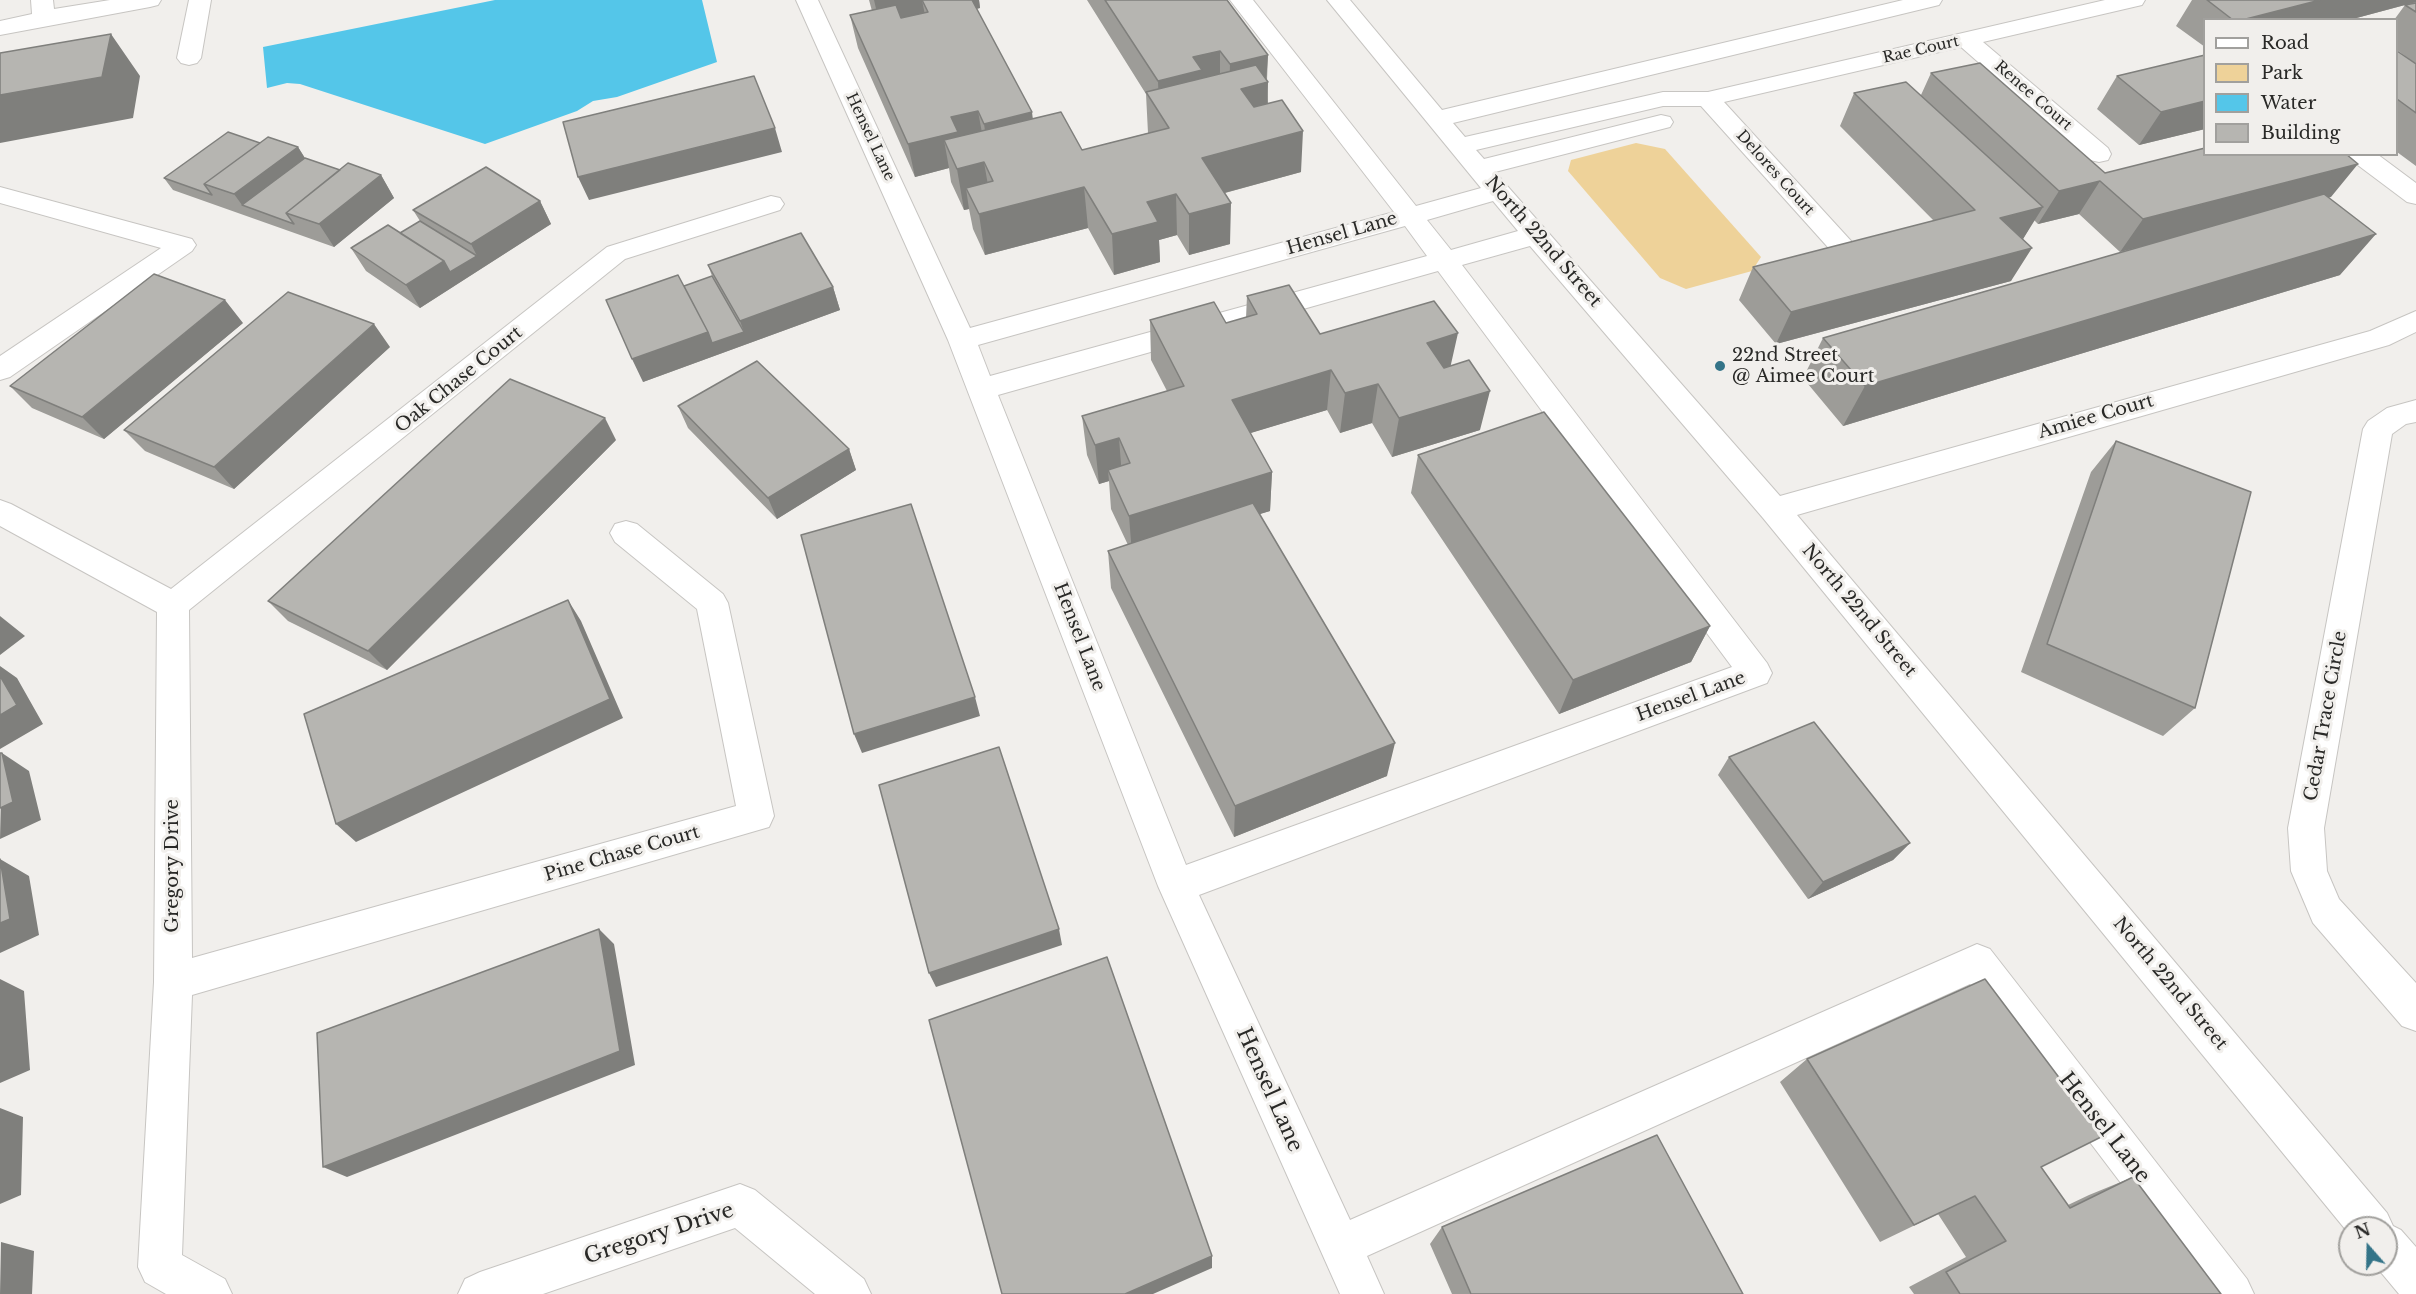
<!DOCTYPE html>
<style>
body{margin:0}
#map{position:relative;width:2416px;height:1294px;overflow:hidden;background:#f1efec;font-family:"Libre Baskerville",serif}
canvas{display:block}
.legend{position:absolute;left:2203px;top:18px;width:195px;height:138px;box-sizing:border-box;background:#f1efec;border:2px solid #a1a09d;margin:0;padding:8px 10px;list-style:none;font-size:18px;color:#292927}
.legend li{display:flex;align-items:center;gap:12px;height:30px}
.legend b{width:30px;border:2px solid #a1a09d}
.north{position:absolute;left:2338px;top:1216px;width:60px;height:60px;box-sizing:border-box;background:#f1efec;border:2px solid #a1a09d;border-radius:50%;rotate:340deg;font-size:16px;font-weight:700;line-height:24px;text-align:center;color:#292927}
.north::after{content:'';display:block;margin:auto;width:21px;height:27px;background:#347488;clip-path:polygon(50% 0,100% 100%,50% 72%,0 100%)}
</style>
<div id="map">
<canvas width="2416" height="1294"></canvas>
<ul class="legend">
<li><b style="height:8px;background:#fff"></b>Road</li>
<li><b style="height:16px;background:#eed299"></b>Park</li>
<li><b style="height:16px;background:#54c6e9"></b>Water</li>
<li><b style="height:16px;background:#b6b5b1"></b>Building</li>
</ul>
<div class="north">N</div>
</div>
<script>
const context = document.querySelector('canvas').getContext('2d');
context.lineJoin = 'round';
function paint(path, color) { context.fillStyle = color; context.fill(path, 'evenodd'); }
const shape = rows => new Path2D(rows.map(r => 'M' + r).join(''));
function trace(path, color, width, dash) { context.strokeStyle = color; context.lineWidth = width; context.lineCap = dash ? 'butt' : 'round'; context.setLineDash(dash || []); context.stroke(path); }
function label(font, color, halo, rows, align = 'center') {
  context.font = font + ' "Libre Baskerville",serif'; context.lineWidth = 6; context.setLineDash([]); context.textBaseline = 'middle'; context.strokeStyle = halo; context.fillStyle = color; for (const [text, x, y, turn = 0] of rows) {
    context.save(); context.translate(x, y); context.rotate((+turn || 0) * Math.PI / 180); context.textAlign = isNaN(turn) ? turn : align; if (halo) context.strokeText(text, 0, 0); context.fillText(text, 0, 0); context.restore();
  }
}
const green = shape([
 [1636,143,1665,149,1761,257,1752,271,1686,289,1660,278,1568,171,1571,160]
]);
const water = shape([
 [495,0,702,0,717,62,617,97,593,101,577,111,485,144,300,84,287,83,267,88,263,47]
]);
const minor = shape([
 [31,0,53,0,54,9,110,0,161,0,158,5,150,7,0,35,0,21,32,14,31,0],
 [189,0,211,0,201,58,197,63,189,65,181,63,177,58,189,0],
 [796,0,818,0,970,328,1394,212,1230,0,1253,0,1416,206,1481,188,1327,0,1350,0,1442,110,1903,0,1942,0,1939,5,1453,123,1465,137,1663,92,1708,92,2105,0,2145,0,2142,5,1983,42,2108,148,2111,154,2108,160,2099,162,2090,160,1961,47,1724,102,1852,242,1856,248,1852,254,1843,257,1834,254,1701,106,1663,106,1476,150,1484,159,1661,115,1670,117,1673,122,1670,127,1495,172,1780,496,2370,331,2416,311,2416,332,2389,345,1797,515,2387,1213,2393,1226,2401,1230,2416,1247,2416,1294,2399,1294,2374,1264,2386,1264,2386,1228,2350,1228,2350,1235,1763,518,1530,246,1462,265,1767,663,1772,673,1767,683,1199,895,1350,1220,1977,944,1990,949,2247,1279,2254,1294,2205,1294,1970,984,1367,1256,1384,1294,1340,1294,1158,886,948,340,796,0],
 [1493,201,1518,231,1451,250,1427,220,1493,201],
 [1405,226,1427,256,990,376,978,345,1405,226],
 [1438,271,1732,667,1186,865,998,395,1438,271],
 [2348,154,2377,154,2416,183,2416,204,2407,202,2351,160,2348,154],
 [0,187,192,239,196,245,192,251,10,377,0,380,0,356,161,248,0,203,0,187],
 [771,196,780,198,784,204,780,210,625,259,189,610,192,958,736,806,697,609,615,542,610,533,615,524,626,521,637,524,723,594,728,603,774,816,769,827,192,995,182,1255,225,1279,232,1294,166,1294,145,1282,138,1267,154,982,157,612,0,526,0,500,11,504,171,589,607,247,771,196],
 [2416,400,2416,422,2406,424,2392,434,2324,828,2327,871,2339,899,2416,983,2416,1031,2402,1026,2313,923,2291,871,2288,828,2363,429,2368,421,2387,408,2416,400],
 [740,1184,755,1190,864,1279,871,1294,815,1294,735,1228,543,1294,458,1294,465,1279,480,1272,740,1184]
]);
const wall = shape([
 [869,0,979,0,980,8,976,9,1033,119,1082,150,1148,133,1146,94,1087,0,1227,0,1268,55,1267,80,1268,103,1301,172,1225,193,1230,244,1189,255,1177,235,1159,240,1160,262,1114,275,1088,228,985,255,973,229,969,209,964,210,951,182,949,168,915,177,858,48,850,15,872,11],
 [2192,0,2416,0,2416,166,2397,152,2397,51,2409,59,2397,50,2397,20,2394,20,2405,5,2349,20,2205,20,2205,47,2176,26],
 [2205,55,2205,129,2139,145,2097,109,2117,76],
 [1931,73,2105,173,2331,197,2329,197,2340,275,1843,426,1803,378,1823,338,2150,244,2120,252,2079,214,2038,224,2034,220,2023,239,2011,281,1776,344,1739,300,1753,267,1934,221,1840,126,1854,93,1921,95],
 [260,143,298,147,305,158,340,170,381,175,394,198,334,247,173,190,164,178],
 [540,201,551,224,420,308,366,271,351,248,400,233,420,221,413,210],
 [708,265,833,287,840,310,643,382,684,286,712,276],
 [1247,296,1320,334,1451,366,1480,430,1392,457,1372,423,1340,433,1327,410,1250,433,1272,472,1270,511,1259,514,1387,776,1234,837,1111,588,1108,551,1128,545,1111,509,1109,481,1099,484,1087,455,1082,416,1167,391,1151,360,1150,320,1226,323,1246,318],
 [243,323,104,439,32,408,10,386],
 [390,347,234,489,145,451,124,430],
 [678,406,849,449,856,470,777,519,688,428],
 [616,440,387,670,288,621,268,601],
 [2116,441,2195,708,2163,736,2021,672,2091,472],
 [1418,455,1710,626,1691,662,1559,714,1411,493],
 [1729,757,1910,843,1893,860,1808,899,1718,775],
 [1807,1059,2041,1167,2068,1205,2089,1195,2133,1177,2221,1294,1914,1294,1909,1287,1966,1257,1938,1214,1880,1242,1780,1082],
 [1442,1227,1743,1294,1452,1294,1430,1244]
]);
const shadedWall = shape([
 [874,0,922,0,926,20,881,30],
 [922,0,979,0,980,8,929,19,928,12],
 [2320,0,2416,0,2416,2,2349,20,2242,20],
 [111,34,140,76,133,118,0,143,0,95],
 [1220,51,1220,84,1159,112,1158,81,1193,57],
 [1268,55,1266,83,1268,82,1267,124,1229,97,1230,64],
 [2205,101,2205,129,2139,145,2161,112],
 [978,111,984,144,944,140,949,168,915,177,908,144,951,117],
 [1032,112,1036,145,989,157,984,124],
 [775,128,782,152,589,200,578,177],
 [1303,131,1301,172,1202,199,1202,158],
 [298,147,312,170,242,205,234,194],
 [984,162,991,203,966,188,969,209,964,210,957,169],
 [2358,164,2331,197,2120,252,2143,219],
 [381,175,394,198,334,247,319,224],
 [2100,181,2079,214,2038,224,2059,191],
 [1084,187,1088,228,985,255,979,214],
 [1176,194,1177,235,1159,240,1160,262,1114,275,1112,234,1147,202],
 [540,201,551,224,420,308,406,285,444,261,477,256,471,244],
 [1231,203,1230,244,1189,255,1189,214],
 [2043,207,2023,239,2000,218],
 [2376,234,2340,275,1843,426,1865,386],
 [2032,248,2011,281,1776,344,1791,312],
 [833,287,840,310,643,382,632,359,708,332,744,332,740,321],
 [225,300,243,323,104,439,82,417],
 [374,324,390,347,234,489,214,467],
 [1458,333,1449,373,1419,383,1427,343],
 [1331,370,1327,410,1231,439,1232,400],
 [1378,384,1372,423,1340,433,1345,393],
 [1490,391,1480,430,1392,457,1399,418],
 [605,418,616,440,387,670,368,651],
 [1119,438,1122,477,1108,470,1109,481,1099,484,1095,445],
 [849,449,856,470,777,519,768,498],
 [1272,472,1270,511,1132,554,1129,516],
 [568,600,581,621,623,718,356,842,336,824],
 [0,616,25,636,0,655],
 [1710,626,1691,662,1559,714,1573,680],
 [0,666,17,678,43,724,0,749],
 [975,697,980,716,862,753,854,734],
 [1395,743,1387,776,1234,837,1235,806],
 [2,753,29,771,41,820,0,839],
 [1910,843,1893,860,1808,899,1823,882],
 [0,859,29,876,39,935,0,953],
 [599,929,614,944,635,1065,347,1177,323,1167],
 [1059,929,1062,945,936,987,929,973],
 [0,979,24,991,30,1070,0,1083],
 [0,1108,23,1117,21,1195,0,1204],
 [1,1242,34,1251,32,1294,0,1294],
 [1212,1256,1212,1268,1153,1294,1125,1294]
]);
const building = shape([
 [922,0,972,0,1032,112,984,124,978,111,951,117,958,132,908,144,850,15,896,5,901,18,928,12,922,0],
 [1105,0,1227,0,1268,55,1230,64,1220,51,1193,57,1202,70,1158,81,1105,0],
 [2207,0,2320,0,2242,20,2233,20,2207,0],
 [2416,3,2416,12,2405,5,2416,3],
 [111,34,102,77,0,95,0,53,111,34],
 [2397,51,2416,64,2416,113,2397,99,2397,51],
 [2205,55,2205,101,2161,112,2117,76,2205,55],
 [1980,63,2105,173,2205,148,2205,154,2346,154,2358,164,2143,219,2100,181,2059,191,1931,73,1980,63],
 [1256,65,1268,82,1241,89,1254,107,1282,100,1303,131,1202,158,1231,203,1189,214,1176,194,1147,202,1158,222,1112,234,1084,187,979,214,966,188,993,181,984,162,957,169,944,140,1061,112,1082,150,1169,128,1146,92,1256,65],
 [754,76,775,128,578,177,563,122,754,76],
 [1906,82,2043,207,2000,218,2032,248,1791,312,1753,267,1975,210,1854,93,1906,82],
 [228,132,260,143,204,184,212,195,164,178,228,132],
 [268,137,298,147,234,194,204,184,268,137],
 [305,158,340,170,286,213,294,224,242,205,305,158],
 [348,163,381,175,319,224,286,213,348,163],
 [486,167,540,201,471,244,413,210,486,167],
 [2324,194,2376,234,1865,386,1823,338,2324,194],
 [420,221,477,256,450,272,444,261,400,233,420,221],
 [388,225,444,261,406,285,351,248,388,225],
 [801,233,833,287,740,321,708,265,801,233],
 [154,274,225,300,82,417,10,386,154,274],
 [678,275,708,332,632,359,606,300,678,275],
 [712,276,744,332,712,343,708,332,684,286,712,276],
 [1289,285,1320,334,1434,301,1458,333,1427,343,1444,368,1469,360,1490,391,1399,418,1378,384,1345,393,1331,370,1232,400,1272,472,1129,516,1108,470,1130,463,1119,438,1095,445,1082,416,1184,386,1150,320,1214,302,1226,323,1257,314,1247,296,1289,285],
 [288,292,374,324,214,467,124,430,288,292],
 [757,361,849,449,768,498,678,406,757,361],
 [510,379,605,418,368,651,268,601,510,379],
 [1544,412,1710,626,1573,680,1418,455,1544,412],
 [2116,441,2251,492,2195,708,2047,644,2116,441],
 [1253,503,1395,743,1235,806,1108,551,1253,503],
 [911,504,975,697,854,734,801,535,911,504],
 [568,600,610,699,336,824,304,714,568,600],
 [0,676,17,705,0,715,0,676],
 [1814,722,1910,843,1823,882,1729,757,1814,722],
 [999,747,1059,929,929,973,879,785,999,747],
 [0,753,2,753,13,802,0,808,0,753],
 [0,859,10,919,0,923,0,859],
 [599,929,620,1051,323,1167,317,1033,599,929],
 [1107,957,1212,1256,1125,1294,1002,1294,929,1020,1107,957],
 [1985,979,2103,1136,2041,1167,2070,1208,2133,1177,2221,1294,1960,1294,1946,1272,2006,1241,1975,1196,1914,1225,1807,1059,1985,979],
 [1657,1135,1743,1294,1471,1294,1442,1227,1657,1135]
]);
const markers = [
 [1720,366,6,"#347488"]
];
const farStreetnames = [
 ["Rae Court",1921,50,-13],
 ["Renee Court",2033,96,41],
 ["Hensel Lane",870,137,65],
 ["Delores Court",1775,173,48]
];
const streetNames = [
 ["Hensel Lane",1342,234,-16],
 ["North 22nd Street",1543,242,49],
 ["Oak Chase Court",459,380,-39],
 ["Amiee Court",2096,417,-16],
 ["North 22nd Street",1859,611,50],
 ["Hensel Lane",1079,637,69],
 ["Hensel Lane",1691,697,-20],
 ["Cedar Trace Circle",2326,716,-80],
 ["Pine Chase Court",622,854,-16],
 ["Gregory Drive",173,866,-90],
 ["North 22nd Street",2170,984,50]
];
const poiNames = [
 ["22nd Street",1732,356],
 ["@ Aimee Court",1732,377]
];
const nearStreetnames = [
 ["Hensel Lane",1269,1090,66],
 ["Hensel Lane",2104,1128,52],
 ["Gregory Drive",659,1234,-18]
];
paint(green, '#eed299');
paint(water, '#54c6e9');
trace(minor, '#c7c5c2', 2);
paint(minor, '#fff');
paint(wall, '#9d9c98');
paint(shadedWall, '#7f7f7c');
paint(building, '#b6b5b1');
trace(building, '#7f7f7c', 1.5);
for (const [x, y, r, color] of markers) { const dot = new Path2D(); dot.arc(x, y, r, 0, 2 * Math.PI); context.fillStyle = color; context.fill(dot); trace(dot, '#f1efec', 2); }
label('15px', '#292927', '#f1efec', farStreetnames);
label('18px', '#292927', '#f1efec', streetNames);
label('18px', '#292927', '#f1efec', poiNames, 'left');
label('21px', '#292927', '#f1efec', nearStreetnames);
</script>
